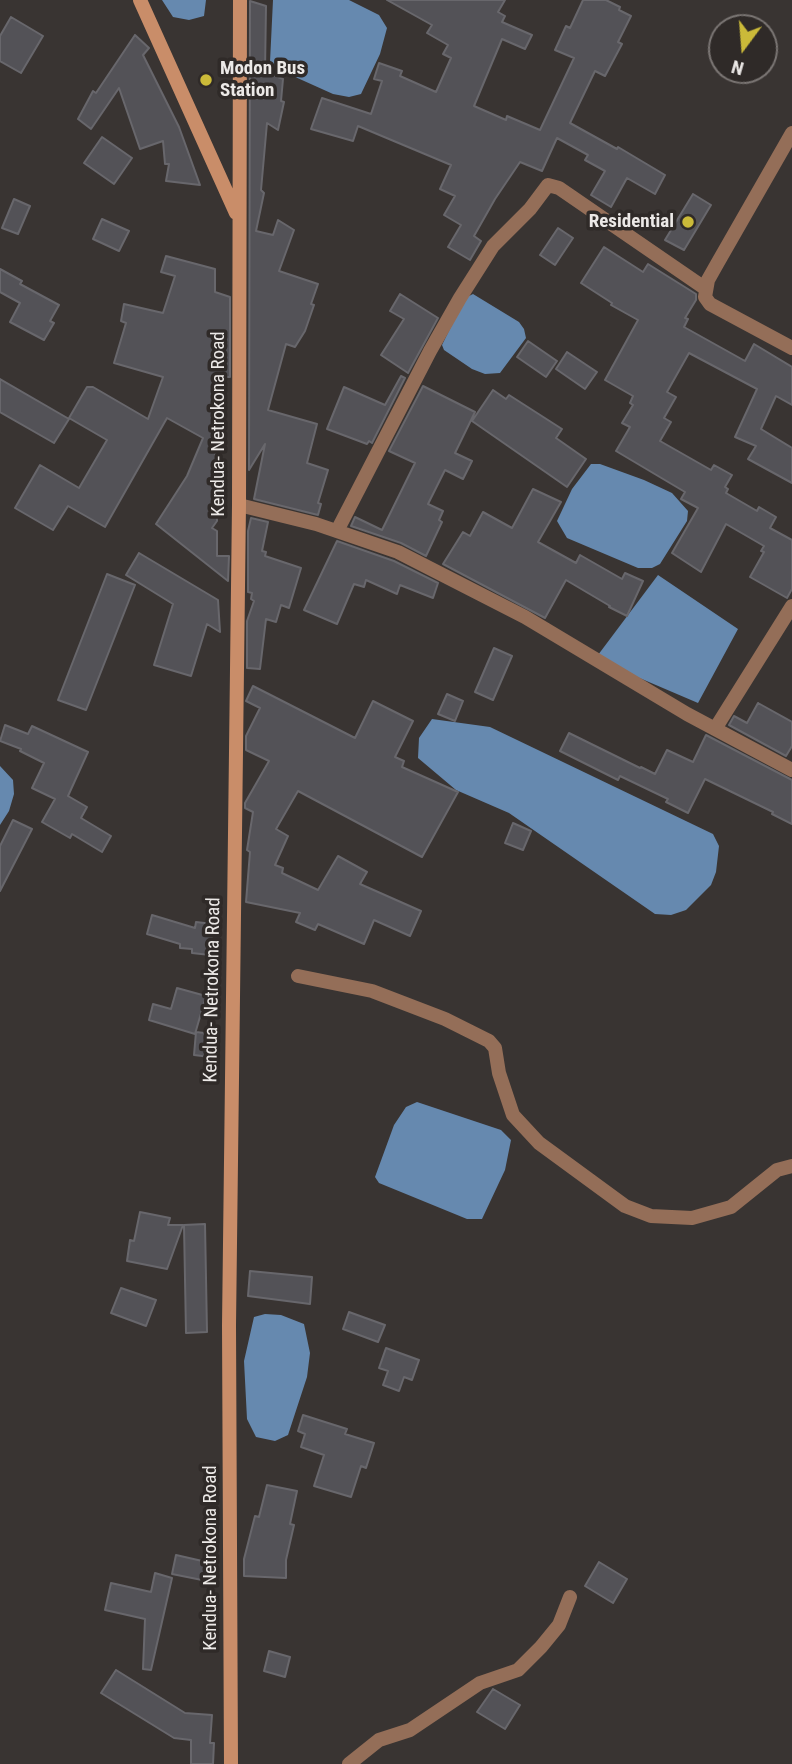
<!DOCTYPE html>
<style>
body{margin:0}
#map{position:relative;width:792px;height:1764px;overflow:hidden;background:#393432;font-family:"Roboto Condensed",sans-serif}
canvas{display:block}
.north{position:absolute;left:708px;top:14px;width:70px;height:70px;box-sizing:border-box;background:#2f2a28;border:2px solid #7b7674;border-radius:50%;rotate:196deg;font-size:19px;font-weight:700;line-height:28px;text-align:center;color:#ece9e7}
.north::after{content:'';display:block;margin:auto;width:24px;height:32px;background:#cbba39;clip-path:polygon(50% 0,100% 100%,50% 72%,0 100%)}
</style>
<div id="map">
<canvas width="792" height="1764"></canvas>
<div class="north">N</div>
</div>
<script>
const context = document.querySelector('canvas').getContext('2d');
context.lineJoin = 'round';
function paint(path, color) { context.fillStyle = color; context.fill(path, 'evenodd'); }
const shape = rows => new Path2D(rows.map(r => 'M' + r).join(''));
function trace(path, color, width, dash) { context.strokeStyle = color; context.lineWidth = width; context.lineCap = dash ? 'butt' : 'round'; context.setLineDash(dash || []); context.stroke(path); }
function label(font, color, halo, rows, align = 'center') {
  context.font = font + ' "Roboto Condensed",sans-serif'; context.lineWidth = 7; context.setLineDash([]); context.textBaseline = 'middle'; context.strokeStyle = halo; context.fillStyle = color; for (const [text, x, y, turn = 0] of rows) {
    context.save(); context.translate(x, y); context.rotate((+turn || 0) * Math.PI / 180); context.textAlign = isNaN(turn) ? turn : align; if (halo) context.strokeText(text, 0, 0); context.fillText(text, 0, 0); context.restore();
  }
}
const water = shape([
 [162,0,206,0,204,16,189,20,173,17],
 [273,0,349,0,379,15,387,28,380,54,361,94,349,97,333,94,273,67,270,62],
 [473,294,519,322,524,329,526,338,500,373,485,374,472,369,444,350,442,345,465,298],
 [591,464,600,464,644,480,672,493,688,511,687,521,660,564,652,568,638,568,567,538,557,521,572,489],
 [658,575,738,629,698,703,595,659],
 [432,719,490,727,713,834,719,846,716,872,711,885,686,910,671,915,655,914,509,813,456,790,418,758,419,738],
 [0,766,13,780,14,794,9,811,0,825],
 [417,1102,501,1130,511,1140,505,1170,482,1219,467,1219,379,1183,375,1177,394,1125,406,1107],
 [265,1314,281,1315,304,1324,310,1353,307,1377,288,1435,275,1441,256,1437,247,1419,244,1361,254,1317]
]);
const building = shape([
 [387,0,505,0,498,12,505,16,502,22,532,35,525,49,502,39,474,106,506,120,507,116,540,130,574,58,555,50,566,26,570,28,583,0,606,0,620,7,619,10,631,16,618,42,622,44,605,76,595,71,570,123,617,149,618,147,665,175,655,194,627,178,611,207,591,195,605,171,585,160,588,155,557,138,542,171,520,162,495,199,474,236,481,241,470,260,448,247,461,225,444,215,455,196,440,189,451,165,358,126,353,141,311,129,322,98,371,114,382,81,374,79,379,63,402,71,400,76,436,92,451,58,443,54,448,45,427,33,432,25,387,0],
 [250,1,266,6,265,72,283,79,281,101,284,102,278,130,267,123,261,190,264,193,256,231,273,235,278,220,294,230,279,271,318,284,311,304,314,305,305,331,295,347,286,344,268,410,317,424,307,463,328,470,318,503,321,504,318,515,254,499,265,444,249,470,250,1],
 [11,17,43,36,21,73,0,61,0,36,11,17],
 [135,35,149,48,143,55,179,127,200,185,166,181,169,164,165,164,163,141,140,149,119,88,91,129,78,119,93,91,96,93,135,35],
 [102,137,132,158,114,184,84,163,102,137],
 [693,194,711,205,684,250,665,240,693,194],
 [14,199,30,206,18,234,2,228,14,199],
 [102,219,129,231,119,251,93,239,102,219],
 [558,228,573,238,555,265,540,255,558,228],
 [604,247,643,272,648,264,696,294,696,300,685,318,688,319,684,327,745,361,754,344,792,367,792,405,776,396,761,429,792,448,792,483,748,459,756,446,735,437,757,389,689,353,667,392,676,397,664,418,671,422,660,441,711,470,714,465,732,475,725,487,728,489,726,493,757,511,759,507,776,517,770,528,792,540,792,589,787,598,750,577,764,552,761,551,764,546,726,524,701,572,672,553,698,508,681,499,685,492,616,451,630,427,622,423,633,405,630,403,633,396,605,380,638,320,611,305,612,303,581,283,604,247],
 [166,256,215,269,215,292,230,297,230,377,213,377,217,521,212,528,217,531,217,556,229,556,228,581,156,524,187,476,203,438,167,418,105,527,68,506,53,530,15,508,40,465,79,488,107,440,69,418,87,387,93,387,148,419,163,377,114,363,126,323,121,321,124,304,163,313,175,276,161,272,166,256],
 [0,269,22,281,20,284,59,305,50,321,54,323,44,340,10,322,20,303,0,292,0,269],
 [400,294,438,318,408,373,381,355,404,319,390,311,400,294],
 [528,341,557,361,546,377,517,357,528,341],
 [567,352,597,372,585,389,556,369,567,352],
 [401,376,405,378,372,443,369,441,367,444,327,429,344,387,385,405,401,376],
 [0,379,69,419,54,443,0,412,0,379],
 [423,386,475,412,455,453,472,461,463,479,445,470,428,504,443,511,439,520,442,522,426,556,401,543,351,526,355,517,382,530,415,463,389,451,423,386],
 [493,390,506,399,509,395,562,429,556,438,586,459,567,487,472,421,493,390],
 [533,489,561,502,538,542,576,563,580,555,622,579,625,573,643,581,627,616,609,607,610,606,566,580,545,618,443,564,463,532,470,536,483,512,512,528,533,489],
 [251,518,268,522,262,551,266,552,265,556,301,568,289,608,281,605,276,622,266,619,260,669,247,668,247,621,254,601,251,599,252,593,248,592,248,531,251,518],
 [337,541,394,561,438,583,433,598,400,585,397,594,366,580,364,587,354,584,337,624,304,610,337,541],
 [139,553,218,600,220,632,207,624,191,676,154,665,173,604,126,575,139,553],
 [107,574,135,585,86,710,58,700,107,574],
 [494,648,512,656,493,700,475,692,494,648],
 [253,686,355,738,373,701,413,721,395,757,404,761,402,767,458,792,422,857,298,791,276,829,288,836,275,865,283,868,282,873,318,890,338,856,367,872,360,884,421,911,410,936,374,920,364,944,318,924,315,930,296,922,300,913,246,902,250,852,247,850,253,812,245,808,245,803,269,761,246,750,246,736,260,708,246,701,253,686],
 [447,694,463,701,455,721,438,714,447,694],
 [758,703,792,722,792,746,786,756,729,725,734,716,747,723,758,703],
 [5,725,28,734,32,726,88,752,68,796,87,807,81,818,111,836,102,852,72,834,70,838,42,822,55,799,32,788,44,763,20,751,21,749,0,741,5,725],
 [569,733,640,768,641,767,655,774,667,750,693,762,706,735,792,780,792,824,772,814,773,812,705,779,688,813,666,802,668,799,620,776,618,780,560,751,569,733],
 [13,820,32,829,0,891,0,846,13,820],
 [513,823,531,831,523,850,505,843,513,823],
 [152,915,195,928,196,922,213,924,210,955,192,953,192,949,180,948,180,944,147,934,152,915],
 [177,988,206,996,195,1034,149,1020,153,1004,171,1009,177,988],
 [196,1032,213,1034,210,1057,194,1055,196,1032],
 [140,1212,170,1218,168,1225,183,1225,167,1269,127,1261,130,1240,134,1241,140,1212],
 [205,1224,207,1332,186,1333,184,1225,205,1224],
 [250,1271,312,1277,310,1304,248,1296,250,1271],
 [121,1288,156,1300,146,1326,111,1313,121,1288],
 [349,1312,385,1325,378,1342,343,1329,349,1312],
 [386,1348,419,1360,412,1380,404,1377,399,1391,383,1385,388,1371,379,1368,386,1348],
 [303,1415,347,1429,345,1434,374,1443,366,1468,361,1466,351,1497,314,1486,324,1455,301,1447,305,1434,298,1431,303,1415],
 [267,1485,297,1491,290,1524,294,1525,286,1560,286,1578,244,1576,244,1559,255,1516,259,1517,267,1485],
 [176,1555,211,1563,207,1581,172,1574,176,1555],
 [599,1562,627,1579,613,1603,585,1586,599,1562],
 [155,1573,172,1578,151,1670,143,1669,145,1619,105,1610,111,1583,151,1592,155,1573],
 [269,1651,290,1657,285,1677,264,1671,269,1651],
 [116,1670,185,1713,212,1715,210,1743,214,1743,213,1764,191,1764,191,1740,174,1738,101,1693,116,1670],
 [493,1689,520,1705,505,1729,477,1712,493,1689]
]);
const minor = shape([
 [792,133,717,264,708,280,705,297,710,304,792,348],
 [239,505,316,524,398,552,525,617,687,714,792,770],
 [337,531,430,351,460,298,493,246,530,209,548,185,559,188,706,289],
 [715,729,792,606],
 [298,976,372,991,445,1019,489,1041,495,1048,499,1073,513,1115,539,1143,625,1206,651,1216,692,1218,731,1207,777,1170,792,1166],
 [349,1764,379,1740,410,1730,480,1683,518,1670,541,1647,559,1625,570,1597]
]);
const secondary = shape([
 [140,0,236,213],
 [231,1764,229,1325,239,505,240,0]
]);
const markers = [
 [206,80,7,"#cbba39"],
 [688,222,7,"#cbba39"]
];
const poiNames = [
 ["Modon Bus",220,69],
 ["Station",220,91],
 ["Residential",674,222,"right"]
];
const streetNames = [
 ["Kendua- Netrokona Road",219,424,-90],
 ["Kendua- Netrokona Road",213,990,-89],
 ["Kendua- Netrokona Road",211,1558,-90]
];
paint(water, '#6689af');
paint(building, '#535257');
trace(building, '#68676c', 2);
trace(minor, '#946e58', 14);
trace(secondary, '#c98d69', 14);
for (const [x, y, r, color] of markers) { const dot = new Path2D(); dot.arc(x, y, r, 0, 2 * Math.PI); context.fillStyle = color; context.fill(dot); trace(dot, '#2f2a28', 2.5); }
label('bold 19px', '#ece9e7', '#2f2a28', poiNames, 'left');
label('19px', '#ece9e7', '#2f2a28', streetNames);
</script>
